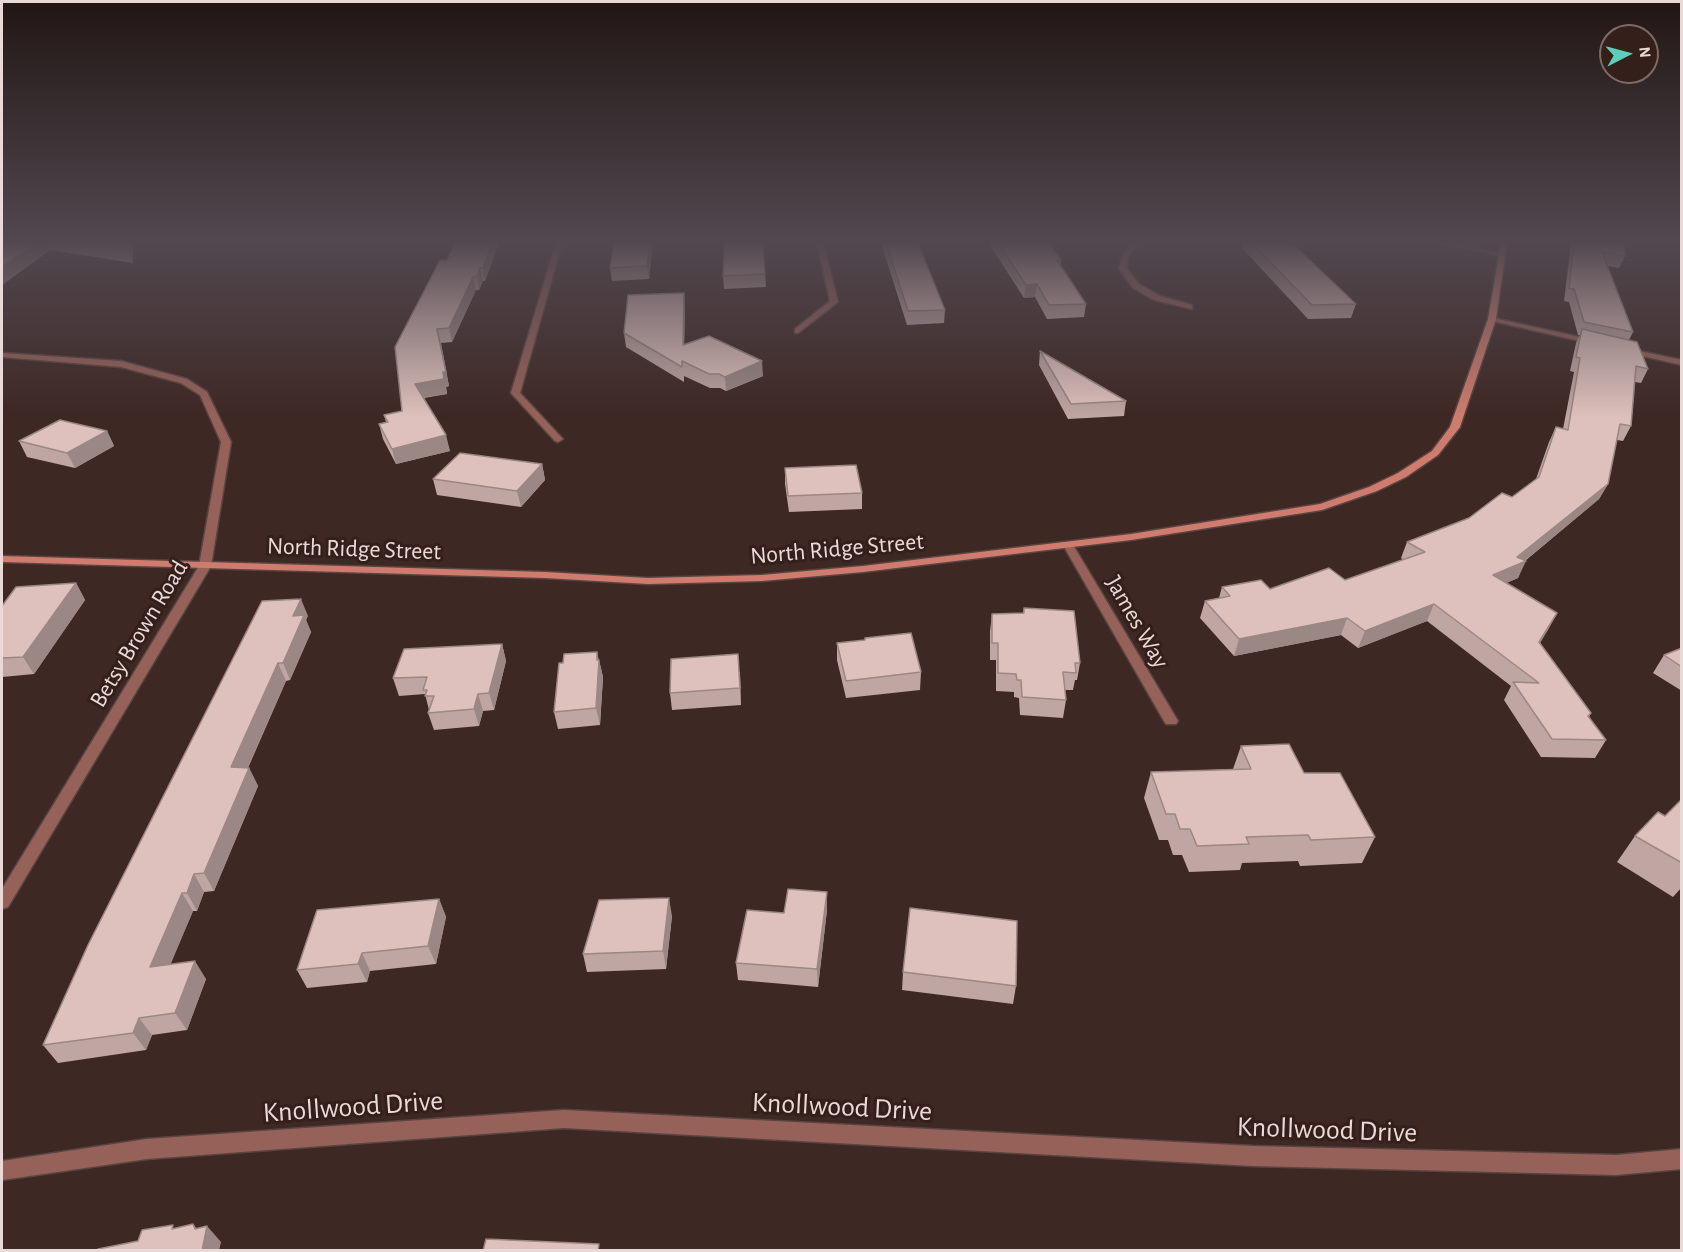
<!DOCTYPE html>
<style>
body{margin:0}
#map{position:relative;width:1683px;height:1252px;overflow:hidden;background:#3e2824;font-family:"Alegreya Sans",sans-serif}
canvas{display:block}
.frame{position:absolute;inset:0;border:3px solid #e9dad7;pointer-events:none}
.north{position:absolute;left:1599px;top:24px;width:60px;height:60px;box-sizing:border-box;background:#341f1b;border:2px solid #7c6a66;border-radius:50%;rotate:84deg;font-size:16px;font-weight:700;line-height:24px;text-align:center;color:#e9dad7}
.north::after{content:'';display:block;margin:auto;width:21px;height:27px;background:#5ccebb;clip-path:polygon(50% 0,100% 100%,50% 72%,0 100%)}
</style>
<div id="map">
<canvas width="1683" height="1252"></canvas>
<div class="frame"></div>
<div class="north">N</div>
</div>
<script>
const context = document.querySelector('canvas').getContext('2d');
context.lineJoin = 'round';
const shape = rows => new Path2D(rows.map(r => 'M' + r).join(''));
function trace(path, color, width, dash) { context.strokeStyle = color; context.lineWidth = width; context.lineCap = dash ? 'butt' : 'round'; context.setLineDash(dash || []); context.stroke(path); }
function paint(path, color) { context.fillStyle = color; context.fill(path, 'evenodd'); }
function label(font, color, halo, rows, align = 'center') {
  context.font = font + ' "Alegreya Sans",sans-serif'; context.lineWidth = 6; context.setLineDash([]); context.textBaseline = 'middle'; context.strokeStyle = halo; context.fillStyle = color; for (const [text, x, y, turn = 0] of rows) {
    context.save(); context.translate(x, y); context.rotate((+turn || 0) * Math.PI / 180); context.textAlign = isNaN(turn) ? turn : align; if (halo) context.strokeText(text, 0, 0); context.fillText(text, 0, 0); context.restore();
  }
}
const street = shape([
 [556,243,562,243,520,393,561,437,563,439,558,442,555,441,511,393,556,243],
 [817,243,823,243,838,302,798,333,795,333,795,329,830,301,817,243],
 [1135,243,1143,243,1134,248,1128,256,1127,269,1139,284,1160,296,1192,305,1192,309,1154,300,1133,288,1119,269,1122,256,1130,246,1135,243],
 [1436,243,1450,243,1506,254,1503,256,1436,243],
 [1489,317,1593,340,1597,342,1593,344,1492,321,1489,321,1489,317],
 [1625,348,1682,360,1682,365,1625,352,1625,348],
 [2,353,121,361,187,379,207,392,231,442,211,566,8,907,2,909,2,889,199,566,221,442,200,395,181,383,121,367,2,357,2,353],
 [1068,542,1073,545,1178,721,1176,724,1166,724,1164,721,1063,545,1068,542],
 [564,1110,1253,1146,1616,1155,1682,1149,1682,1169,1616,1175,1253,1166,564,1128,147,1159,2,1180,2,1161,147,1139,564,1110]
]);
const secondary = shape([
 [1501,243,1507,243,1496,319,1460,427,1438,455,1406,477,1377,491,1322,510,1131,540,863,572,762,581,648,584,545,578,2,562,2,556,545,572,648,578,762,575,863,566,1131,534,1320,504,1369,487,1398,473,1432,451,1450,427,1488,319,1501,243]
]);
const wall = shape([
 [2,243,133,243,133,263,50,250,2,285],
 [455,243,499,243,485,281,483,281,479,290,476,290,452,342,441,343,449,386,446,387,447,394,424,398,450,451,396,464,383,439,379,424,386,422,384,415,402,411,447,260],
 [653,243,649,279,612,281,610,268],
 [881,243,918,243,945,310,944,323,907,325],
 [991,243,1049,243,1061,260,1061,266,1086,304,1084,317,1047,319,1035,297,1024,298,991,247],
 [1243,243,1292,243,1356,304,1351,318,1308,319,1242,248],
 [1571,243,1624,243,1625,256,1619,268,1607,266,1633,332,1629,340,1648,369,1641,383,1635,382,1631,426,1623,441,1617,440,1608,484,1599,499,1525,561,1518,578,1506,583,1557,613,1540,643,1591,713,1589,717,1606,740,1595,758,1541,757,1504,700,1511,686,1427,621,1358,648,1341,635,1234,656,1200,618,1205,601,1219,598,1222,587,1270,589,1345,580,1404,560,1401,558,1407,542,1469,518,1512,497,1536,479,1549,442,1556,427,1563,429,1574,372,1570,371,1576,343,1580,335,1578,335,1569,302,1564,301],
 [763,244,766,287,724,289,723,276,760,245],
 [685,307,684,344,763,376,726,391,720,388,710,388,684,376,684,382,626,347,624,333],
 [1040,351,1126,401,1124,416,1068,419,1039,365],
 [107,431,114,446,75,468,27,457,19,441],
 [542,464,545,480,521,507,437,495,433,479],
 [785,468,862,493,862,509,789,512,785,484],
 [76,583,85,600,34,674,2,677,2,606],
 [1024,608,1080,663,1077,680,1075,680,1073,690,1065,690,1066,700,1063,718,1020,715,1019,698,1014,697,1014,692,996,691,996,660,990,660,990,631,992,614,1023,613],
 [308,616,306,620,311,632,290,680,286,681,248,768,249,768,258,786,214,891,204,892,197,911,193,911,170,964,206,979,187,1030,152,1035,146,1050,58,1063,43,1045],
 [837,643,921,672,920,690,846,698,837,660],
 [502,644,506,661,494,710,483,711,479,726,434,730,428,713,429,710,425,694,399,696,393,678],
 [1682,648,1682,691,1653,673,1664,655],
 [599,660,603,677,600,725,558,729,554,712],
 [740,672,741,705,672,710,670,693],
 [1241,746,1304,773,1375,837,1362,863,1300,866,1298,861,1242,863,1240,870,1189,872,1182,855,1173,855,1168,840,1159,840,1144,798,1151,772,1233,769],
 [1682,799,1682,887,1673,897,1617,862,1635,836,1665,816],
 [827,892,827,910,818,987,738,980,736,963],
 [439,899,446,917,436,964,370,971,367,982,307,988,297,970],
 [672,916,666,969,587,972,583,954],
 [903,972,1016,986,1013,1004,902,990]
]);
const shadedWall = shape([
 [37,243,46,243,50,250,2,285,2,267],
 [128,243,133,243,133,263,128,250],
 [492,243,499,243,485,281,483,268],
 [650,243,653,243,649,279,647,266],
 [480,268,483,281,479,290,477,276],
 [473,277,476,290,452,342,449,328],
 [1037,284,1035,297,1024,298,1026,285],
 [684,293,685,307,684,359,683,345],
 [437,329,449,386,446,387,447,394,419,398,415,384],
 [762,361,763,376,726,391,725,377],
 [107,431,114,446,75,468,67,453],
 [446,435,450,451,396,464,392,449],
 [542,464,545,480,521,507,517,491],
 [1608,484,1599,499,1522,563,1526,561,1518,578,1486,592,1493,575],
 [76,583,85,600,34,674,23,657],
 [301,599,308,616,306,620,311,632,290,680,283,663,293,616],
 [1434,604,1427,621,1358,648,1365,631],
 [1557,613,1548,630,1530,659,1539,642],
 [1347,618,1341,635,1234,656,1239,639],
 [502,644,506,661,494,710,489,693],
 [597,652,603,677,600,725,596,708],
 [278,663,286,681,240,785,231,767],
 [478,694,483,711,479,726,474,709],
 [249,768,258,786,214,891,204,873],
 [194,874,204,892,197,911,187,893],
 [827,892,827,910,818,987,817,969],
 [182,893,193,911,162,985,150,967],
 [669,898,672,916,666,969,663,951],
 [439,899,446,917,436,964,428,946],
 [362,953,370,971,367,982,358,964],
 [195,961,206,979,187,1030,175,1013],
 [139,1018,152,1035,146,1050,133,1033],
 [193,1224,205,1238,207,1226,221,1242,219,1251,202,1251]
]);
const building = shape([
 [2,243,37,243,2,267,2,243],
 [79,243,128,243,128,250,79,243],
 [455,243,492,243,483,268,480,268,477,276,473,277,449,328,437,329,446,372,443,372,444,379,415,384,446,435,392,449,379,424,388,422,384,415,402,411,395,347,440,260,447,260,455,243],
 [614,243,650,243,647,266,610,268,614,243],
 [724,243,759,243,760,245,763,244,765,274,723,276,724,243],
 [886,243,918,243,945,310,908,311,886,243],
 [998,243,1049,243,1061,260,1057,260,1086,304,1049,305,1037,284,1026,285,998,243],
 [1252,243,1292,243,1356,304,1312,305,1252,243],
 [1574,243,1624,243,1625,256,1602,252,1633,332,1584,322,1574,289,1569,288,1574,243],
 [684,293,683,345,709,336,762,361,725,377,719,374,709,374,682,361,682,367,624,333,628,295,684,293],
 [1582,329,1637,342,1648,369,1636,366,1631,426,1620,424,1608,484,1517,557,1526,561,1493,575,1557,613,1539,642,1591,713,1588,716,1606,740,1552,739,1513,682,1539,683,1434,604,1365,631,1347,618,1239,639,1205,601,1230,596,1222,587,1261,580,1270,589,1329,568,1345,580,1425,552,1407,542,1469,518,1502,493,1512,497,1539,477,1556,427,1568,430,1580,358,1576,357,1582,329],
 [1040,351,1126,401,1071,404,1040,351],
 [60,420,107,431,67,453,19,441,60,420],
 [460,453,542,464,517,491,433,479,460,453],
 [856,465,862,493,788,496,785,468,856,465],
 [76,583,23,657,2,658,2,606,16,587,76,583],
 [301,599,293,616,304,615,283,663,278,663,231,767,249,768,204,873,194,874,187,893,182,893,150,967,195,961,175,1013,139,1018,133,1033,43,1045,88,945,262,601,301,599],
 [1024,608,1074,611,1080,663,1075,663,1076,673,1063,672,1066,700,1022,697,1021,680,1017,680,1016,674,998,673,998,643,992,643,992,614,1024,613,1024,608],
 [911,633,921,672,846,681,837,643,865,640,865,638,911,633],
 [502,644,489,693,478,694,474,709,428,713,434,696,425,696,427,690,423,690,427,677,393,678,404,649,502,644],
 [1682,648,1682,667,1664,655,1682,648],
 [597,652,597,660,599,660,596,708,554,712,559,663,563,663,564,654,597,652],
 [738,654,740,688,670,693,671,659,738,654],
 [1289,744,1304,773,1340,773,1375,837,1311,840,1308,835,1246,837,1249,844,1197,846,1190,829,1180,829,1175,814,1166,814,1151,772,1251,769,1241,746,1289,744],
 [1682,799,1682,863,1635,836,1658,812,1665,816,1682,799],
 [788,889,827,892,817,969,736,963,747,910,784,913,788,889],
 [669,898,663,951,583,954,599,900,669,898],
 [439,899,428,946,362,953,358,964,297,970,317,910,439,899],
 [910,908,1017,921,1016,986,903,972,910,908],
 [193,1224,195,1229,207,1226,202,1251,98,1251,98,1249,138,1241,142,1230,173,1225,172,1229,193,1224],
 [486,1239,599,1244,598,1251,483,1251,486,1239]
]);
const streetNames = [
 ["North Ridge Street",354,549,2],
 ["North Ridge Street",837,549,-5],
 ["James Way",1137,622,60],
 ["Betsy Brown Road",139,634,-59]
];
const nearStreetnames = [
 ["Knollwood Drive",353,1107,-4],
 ["Knollwood Drive",842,1107,3],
 ["Knollwood Drive",1327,1130,2]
];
trace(street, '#594441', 3);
trace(secondary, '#594441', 3);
paint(street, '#966158');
paint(secondary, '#cf7c6e');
paint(wall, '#bfa6a2');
paint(shadedWall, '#9b8784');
paint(building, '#dec1bc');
trace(building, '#9b8784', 1.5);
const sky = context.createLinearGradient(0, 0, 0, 418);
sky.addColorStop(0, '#221614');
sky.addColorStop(0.58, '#524850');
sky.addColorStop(1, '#52485000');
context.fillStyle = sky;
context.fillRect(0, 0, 1683, 418);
label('24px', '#e9dad7', '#341f1b', streetNames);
label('28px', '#e9dad7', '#341f1b', nearStreetnames);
</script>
